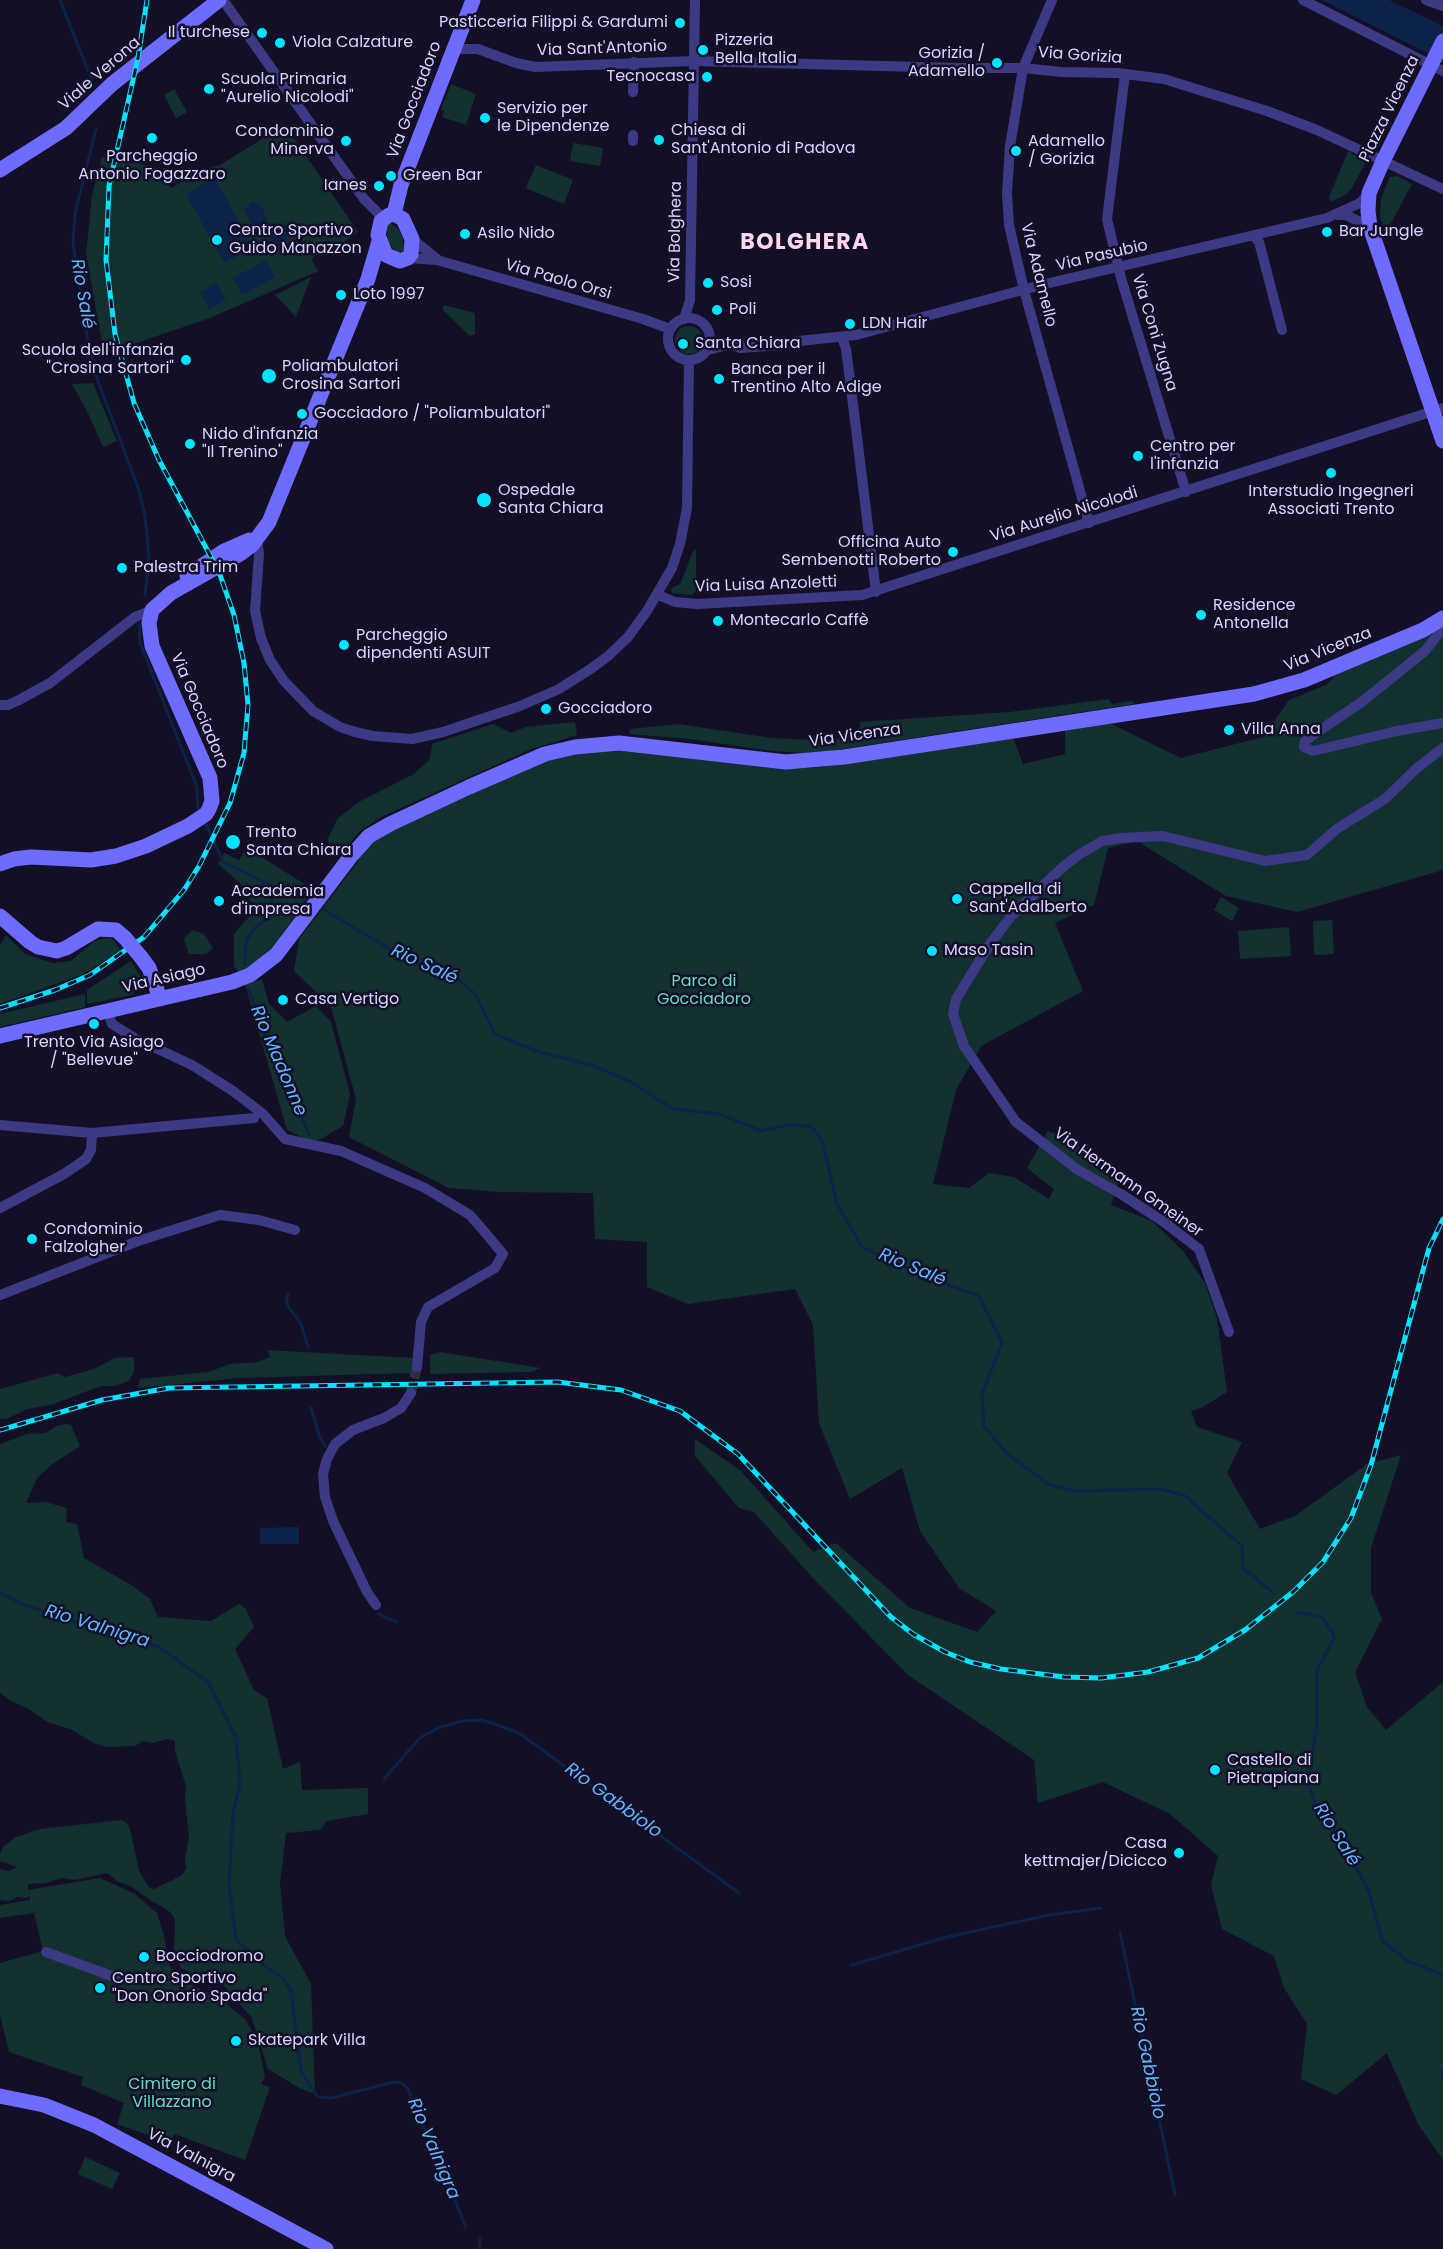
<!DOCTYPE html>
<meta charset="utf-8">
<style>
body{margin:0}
canvas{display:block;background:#130f26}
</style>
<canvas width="1443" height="2249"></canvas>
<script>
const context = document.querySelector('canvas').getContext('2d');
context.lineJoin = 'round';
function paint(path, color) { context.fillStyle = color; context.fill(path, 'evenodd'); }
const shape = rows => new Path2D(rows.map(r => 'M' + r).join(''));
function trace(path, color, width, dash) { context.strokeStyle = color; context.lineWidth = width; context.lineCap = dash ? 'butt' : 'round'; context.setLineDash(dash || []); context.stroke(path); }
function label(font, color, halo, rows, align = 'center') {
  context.font = font + ' Poppins,sans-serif'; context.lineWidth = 5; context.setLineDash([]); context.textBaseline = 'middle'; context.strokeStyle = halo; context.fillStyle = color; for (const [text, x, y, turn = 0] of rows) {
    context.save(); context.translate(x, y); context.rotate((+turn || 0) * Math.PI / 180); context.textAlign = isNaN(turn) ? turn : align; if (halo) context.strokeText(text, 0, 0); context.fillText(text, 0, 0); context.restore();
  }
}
const green = shape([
 [451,84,476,94,466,125,442,117,444,111,441,110],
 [174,89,187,112,176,118,164,95],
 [285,125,358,232,331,251,328,247,311,259,318,271,210,318,104,354,86,254,92,195,102,157,161,168,171,188,207,168,220,165],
 [573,143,603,148,600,166,570,161],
 [1348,151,1364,161,1365,163,1352,188,1346,195,1330,202,1329,197],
 [536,165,573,180,564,204,526,188],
 [1397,176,1412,184,1385,234,1380,216,1381,198,1390,177],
 [390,223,398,229,403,238,404,252,398,254,389,243,386,230,387,225],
 [311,277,296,317,275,295],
 [444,305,475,313,475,334,470,336,444,311,442,308],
 '675 340a14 14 0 1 1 28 0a14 14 0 1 1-28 0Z',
 [93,383,117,441,103,447,87,411,72,384],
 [694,549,696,551,696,591,692,595,672,593,671,588,680,584],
 [1443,622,1443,870,1297,912,1226,896,1137,841,1108,848,1094,905,1055,923,1083,991,981,1046,956,1090,933,1184,969,1188,989,1173,1014,1177,1049,1199,1054,1189,1027,1168,1048,1131,1070,1140,1121,1175,1111,1205,1152,1221,1183,1251,1205,1283,1217,1318,1227,1392,1203,1407,1191,1411,1197,1427,1242,1442,1227,1473,1260,1529,1295,1516,1367,1464,1401,1455,1371,1548,1371,1593,1382,1619,1355,1672,1367,1707,1386,1730,1443,1682,1443,2160,1418,2124,1387,2053,1336,2095,1301,2079,1307,2024,1284,1988,1274,1956,1222,1929,1211,1885,1218,1856,1170,1814,1103,1782,1038,1803,1034,1760,908,1675,813,1578,754,1512,739,1508,695,1456,695,1439,741,1471,813,1552,836,1543,910,1608,977,1632,996,1611,959,1588,920,1531,902,1468,850,1499,819,1423,813,1325,795,1289,688,1304,647,1287,647,1242,595,1239,593,1193,498,1192,449,1188,349,1137,356,1099,331,1007,294,971,299,939,359,860,355,856,363,847,391,829,509,774,574,752,633,750,787,769,824,767,1013,738,1023,764,1065,754,1065,730,1109,723,1181,758,1263,737,1289,700,1326,685,1341,670],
 [1109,699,1112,704,1133,701,1134,704,829,751,803,753,772,751,690,739,629,734,630,729,678,724,772,738,812,740,860,737,860,722,1010,712],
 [575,722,577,735,529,750,381,817,360,831,338,857,327,840,338,818,359,802,414,774,430,759,432,744,493,724,511,733,526,727],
 [245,850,250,853,252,851,314,890,269,951,254,964,239,972,234,966,234,934,257,907,246,897,243,886,218,864,224,853,239,860],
 [1221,897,1239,908,1232,921,1214,910],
 [1332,920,1334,954,1314,955,1313,921],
 [1289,927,1291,956,1240,959,1238,931],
 [193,930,204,934,213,948,206,954,189,954,184,938],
 [6,935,25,954,53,963,71,961,93,942,104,938,113,939,121,951,83,974,0,1004,0,946],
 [131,961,140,976,141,985,132,995,87,1004,87,990],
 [262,979,269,1004,287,1022,316,1006,331,1022,350,1094,343,1126,314,1143,287,1130,245,984],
 [85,994,85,1007,0,1027,0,1014],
 [267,1350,413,1358,413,1373,240,1378,138,1388,140,1379,208,1372,230,1364,258,1362,270,1357],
 [440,1352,541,1368,531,1372,430,1374,430,1355],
 [134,1357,134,1371,130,1380,126,1382,115,1386,101,1386,51,1405,27,1409,9,1418,0,1419,0,1389,58,1373,65,1377,94,1369,115,1358],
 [66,1424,71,1425,80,1446,51,1465,37,1478,26,1503,45,1502,67,1508,66,1522,77,1524,84,1558,133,1586,150,1599,158,1617,211,1621,239,1604,246,1609,254,1627,235,1649,254,1690,267,1698,283,1769,300,1762,302,1790,368,1788,368,1814,327,1821,320,1830,286,1833,280,1883,285,1936,311,1984,315,2094,301,2089,268,2069,252,2018,217,1978,194,1974,181,1968,174,1952,175,1921,172,1914,165,1908,153,1902,132,1887,117,1881,107,1873,75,1880,61,1878,47,1883,28,1884,28,1890,100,1878,135,1894,157,1913,164,1936,169,1964,179,1979,219,1998,246,2020,258,2042,265,2077,261,2084,270,2087,245,2160,174,2134,170,2143,117,2124,124,2103,81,2085,83,2077,9,2052,0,2015,0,1963,43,1951,34,1913,0,1918,0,1905,30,1900,29,1895,27,1898,17,1897,9,1901,0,1900,0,1869,10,1871,17,1867,0,1861,0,1853,4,1846,16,1837,40,1829,122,1820,128,1824,130,1829,139,1871,149,1887,154,1889,173,1880,182,1875,186,1869,185,1860,189,1836,185,1800,186,1786,175,1751,175,1741,167,1739,152,1743,143,1741,135,1746,107,1747,94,1743,70,1729,47,1722,29,1709,11,1701,0,1693,0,1444,27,1434,46,1433,56,1426],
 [85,2157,120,2173,112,2189,78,2174]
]);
const water = shape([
 [1322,0,1389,0,1443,26,1443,61],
 [215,178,252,247,224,263,186,194],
 [253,201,263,208,268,224,255,231,244,209],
 [283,222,292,230,291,235,283,247,275,250,265,243,271,236,270,231,274,228,278,228],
 [266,260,275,277,242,295,233,278],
 [216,283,226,300,209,309,200,292],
 [299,1527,299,1544,260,1544,260,1528]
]);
const stream = shape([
 [60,0,94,86],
 [96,129,75,214,73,243,87,336,96,376,139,490,145,516,149,557,145,596],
 [139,625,140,643,197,787,198,809],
 [206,824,223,862,268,884,291,891,311,903],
 [319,907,405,958,457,978,475,994,495,1034,539,1052,594,1066,631,1082,673,1109,720,1114,761,1131,788,1125,811,1126,822,1140,837,1204,862,1247,924,1276,979,1296,1002,1343,982,1394,984,1426,1006,1453,1048,1484,1074,1491,1162,1489,1185,1496,1242,1546,1243,1568,1273,1593],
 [245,964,246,941,252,931,268,917,272,905,272,892,268,884],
 [248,988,268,1042,309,1134],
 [288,1294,286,1303,301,1324,308,1347],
 [311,1408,319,1435,325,1446],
 [0,1593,25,1605,89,1627,159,1647,208,1682,236,1738,240,1783,233,1814,229,1885,236,1940,266,1967,281,1977,291,1990,301,2072,318,2097,331,2098,394,2082,402,2083,408,2089,466,2227],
 [1297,1612,1322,1617,1335,1637,1317,1670,1317,1724,1308,1782,1315,1804,1340,1837,1369,1892,1382,1940,1406,1960,1443,1975],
 [379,1614,396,1622],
 [384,1779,420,1738,438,1728,462,1721,482,1720,492,1723,519,1733,739,1893],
 [1120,1932,1175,2195],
 [852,1965,943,1938,1049,1915,1101,1908],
 [1443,2069,1443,2077],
 [479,2249,480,2239]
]);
const streetTunnel = shape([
 [411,1393,417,1367]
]);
const street = shape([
 [223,0,364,199,383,218],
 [1052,0,1023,68,1010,146,1007,193,1009,225,1024,290,1089,523],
 [1303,0,1443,71],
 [1426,0,1443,6],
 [454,49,478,49,516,63,535,67,693,61,959,68,1023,68,1061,72,1118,73,1164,79,1267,111,1317,130,1443,189],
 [1125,74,1107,219,1121,278,1186,492],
 [633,92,634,62],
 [633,135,633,141],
 [1338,215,1346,215,1370,227],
 [1254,236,1259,242,1282,330],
 [412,239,437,259],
 [408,258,437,260,643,319,670,329],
 '668 339a21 21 0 1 1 42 0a21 21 0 1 1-42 0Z',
 [684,319,690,300,695,0],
 [842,337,846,349,850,380,876,592],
 [733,345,740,348,793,344,799,341,856,335,1041,285,1327,218,1360,203,1369,193],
 [708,350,739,342],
 [257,538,259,554,255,611,261,638,270,660,284,681,313,711,340,727,355,732,373,736,412,739,443,732,520,706,559,689,592,668,608,656,628,637,647,611,672,568,680,544,687,508,689,361],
 [658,595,675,602,697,604,862,595,1443,408],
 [1443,628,1425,651,1363,701,1313,735,1305,741,1304,747,1313,751,1397,731,1443,723],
 [0,705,8,705,19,700,50,683,135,617,152,610],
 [107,1011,112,1024,136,1039,192,1065,233,1091,263,1114,285,1139,341,1151,425,1188,470,1215,483,1230,503,1254,495,1268,428,1307,421,1322,417,1367],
 [0,1125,92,1133,254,1118],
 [0,1208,64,1174,86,1159,91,1150,92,1133],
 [0,1295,138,1241,220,1215,259,1220,295,1230],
 [1229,1332,1199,1249,1164,1222,1121,1194,1078,1170,1016,1122,964,1046,953,1014,956,999,990,944,1012,915,1064,866,1080,854,1102,841,1121,838,1163,836,1265,861,1307,855,1338,828,1385,799,1417,768,1443,748],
 [376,1605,367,1592,333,1521,325,1497,323,1474,327,1459,335,1444,353,1430,384,1418,401,1408,411,1393],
 [46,1952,120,1979]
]);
const secondary = shape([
 [1443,41,1383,161,1369,193,1368,211,1370,227,1443,441],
 [0,170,66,128,112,84,219,0],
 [394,214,401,185,473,0],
 [394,214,403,219,412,239,411,254,408,258,400,261,386,255,378,235,381,221,389,215,394,214],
 [187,576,224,551,249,540],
 [0,864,14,859,31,857,91,860,116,856,146,846,188,826,206,814,209,809,212,801,210,778,152,646,149,623,152,610,171,593,240,554,252,545,269,522,368,279,379,241],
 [0,916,30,942,38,947,57,951,66,948,98,929,116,930,125,938],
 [141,957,149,968,160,998],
 [0,1036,232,982,250,975,276,955,351,856,369,836,390,824,469,787,545,754,575,747,619,743,786,762,844,757,1254,694,1304,680,1423,630,1443,618],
 [0,2096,44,2105,94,2125,326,2249]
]);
const rail = shape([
 [0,1008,55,990,90,975,144,937,184,890,199,866,230,803,244,753,248,705,244,663,234,615,219,572,159,460,134,403,115,334,106,260,109,186,138,58,147,0],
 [0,1430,102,1400,169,1388,558,1382,621,1390,680,1411,738,1454,891,1617,913,1634,945,1652,970,1662,1001,1669,1064,1677,1101,1678,1148,1672,1198,1658,1245,1630,1293,1592,1323,1562,1351,1518,1371,1465,1429,1248,1443,1219]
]);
const secondaryBridge = shape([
 [125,938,141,957]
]);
const markers = [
 [680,23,6,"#00e5ff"],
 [262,33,6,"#00e5ff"],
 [280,43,6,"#00e5ff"],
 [703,50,6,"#00e5ff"],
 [997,63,6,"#00e5ff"],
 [707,77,6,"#00e5ff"],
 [209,89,6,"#00e5ff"],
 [485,118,6,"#00e5ff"],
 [152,138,6,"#00e5ff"],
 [659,140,6,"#00e5ff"],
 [346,141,6,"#00e5ff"],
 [1016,151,6,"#00e5ff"],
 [391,176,6,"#00e5ff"],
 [379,186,6,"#00e5ff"],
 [1327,232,6,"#00e5ff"],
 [465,234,6,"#00e5ff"],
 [217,240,6,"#00e5ff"],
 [708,283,6,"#00e5ff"],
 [341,295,6,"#00e5ff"],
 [717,310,6,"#00e5ff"],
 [850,324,6,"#00e5ff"],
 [683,344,6,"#00e5ff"],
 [186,360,6,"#00e5ff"],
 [269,376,8,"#00e5ff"],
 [719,379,6,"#00e5ff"],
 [302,414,6,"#00e5ff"],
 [190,444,6,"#00e5ff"],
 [1138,456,6,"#00e5ff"],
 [1331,473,6,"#00e5ff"],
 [484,500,8,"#00e5ff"],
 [953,552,6,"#00e5ff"],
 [122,568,6,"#00e5ff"],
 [1201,615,6,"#00e5ff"],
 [718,621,6,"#00e5ff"],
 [344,645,6,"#00e5ff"],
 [546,709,6,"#00e5ff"],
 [1229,730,6,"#00e5ff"],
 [233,842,8,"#00e5ff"],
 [957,899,6,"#00e5ff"],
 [219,901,6,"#00e5ff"],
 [932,951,6,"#00e5ff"],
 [283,1000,6,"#00e5ff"],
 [94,1024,6,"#00e5ff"],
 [32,1239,6,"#00e5ff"],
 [1215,1770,6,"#00e5ff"],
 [1179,1853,6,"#00e5ff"],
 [144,1957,6,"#00e5ff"],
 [100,1988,6,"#00e5ff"],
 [236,2041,6,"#00e5ff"]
];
const poiNames = [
 ["Pasticceria Filippi & Gardumi",668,23,"right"],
 ["Il turchese",250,33,"right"],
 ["Pizzeria",715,41],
 ["Bella Italia",715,59],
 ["Viola Calzature",292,43],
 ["Gorizia /",985,54,"right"],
 ["Adamello",985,72,"right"],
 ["Tecnocasa",695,77,"right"],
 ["Scuola Primaria",221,80],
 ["\"Aurelio Nicolodi\"",221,98],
 ["Servizio per",497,109],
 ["le Dipendenze",497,127],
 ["Chiesa di",671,131],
 ["Sant'Antonio di Padova",671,149],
 ["Condominio",334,132,"right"],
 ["Minerva",334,150,"right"],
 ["Adamello",1028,142],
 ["/ Gorizia",1028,160],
 ["Parcheggio",152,157,"center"],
 ["Antonio Fogazzaro",152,175,"center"],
 ["Green Bar",403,176],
 ["Ianes",367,186,"right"],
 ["Centro Sportivo",229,231],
 ["Guido Manazzon",229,249],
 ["Bar Jungle",1339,232],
 ["Asilo Nido",477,234],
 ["Sosi",720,283],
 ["Loto 1997",353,295],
 ["Poli",729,310],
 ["LDN Hair",862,324],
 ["Santa Chiara",695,344],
 ["Scuola dell'infanzia",174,351,"right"],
 ["\"Crosina Sartori\"",174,369,"right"],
 ["Poliambulatori",282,367],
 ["Crosina Sartori",282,385],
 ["Banca per il",731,370],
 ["Trentino Alto Adige",731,388],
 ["Gocciadoro / \"Poliambulatori\"",314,414],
 ["Nido d'infanzia",202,435],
 ["\"Il Trenino\"",202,453],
 ["Centro per",1150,447],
 ["l'infanzia",1150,465],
 ["Ospedale",498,491],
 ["Santa Chiara",498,509],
 ["Interstudio Ingegneri",1331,492,"center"],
 ["Associati Trento",1331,510,"center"],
 ["Officina Auto",941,543,"right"],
 ["Sembenotti Roberto",941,561,"right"],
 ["Palestra Trim",134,568],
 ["Residence",1213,606],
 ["Antonella",1213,624],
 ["Montecarlo Caffè",730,621],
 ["Parcheggio",356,636],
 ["dipendenti ASUIT",356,654],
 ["Gocciadoro",558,709],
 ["Villa Anna",1241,730],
 ["Trento",246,833],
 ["Santa Chiara",246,851],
 ["Cappella di",969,890],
 ["Sant'Adalberto",969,908],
 ["Accademia",231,892],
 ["d'impresa",231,910],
 ["Maso Tasin",944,951],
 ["Casa Vertigo",295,1000],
 ["Trento Via Asiago",94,1043,"center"],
 ["/ \"Bellevue\"",94,1061,"center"],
 ["Condominio",44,1230],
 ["Falzolgher",44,1248],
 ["Castello di",1227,1761],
 ["Pietrapiana",1227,1779],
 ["Casa",1167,1844,"right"],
 ["kettmajer/Dicicco",1167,1862,"right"],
 ["Bocciodromo",156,1957],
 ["Centro Sportivo",112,1979],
 ["\"Don Onorio Spada\"",112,1997],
 ["Skatepark Villa",248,2041]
];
const streetNames = [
 ["Via Sant'Antonio",602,49,-2],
 ["Via Gorizia",1080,56,4],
 ["Viale Verona",100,74,-41],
 ["Via Gocciadoro",415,100,-69],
 ["Piazza Vicenza",1390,109,-64],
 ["Via Bolghera",676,232,-89],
 ["Via Pasubio",1102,256,-13],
 ["Via Adamello",1038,275,76],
 ["Via Paolo Orsi",558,280,16],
 ["Via Coni Zugna",1154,333,73],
 ["Via Aurelio Nicolodi",1064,515,-17],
 ["Via Luisa Anzoletti",766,585,-2],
 ["Via Vicenza",1328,650,-22],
 ["Via Gocciadoro",199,711,67],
 ["Via Vicenza",855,736,-8],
 ["Via Asiago",164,979,-13],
 ["Via Hermann Gmeiner",1128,1183,35],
 ["Via Valnigra",191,2156,28]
];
const parkNames = [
 ["Parco di",704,982],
 ["Gocciadoro",704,1000],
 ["Cimitero di",172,2085],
 ["Villazzano",172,2103]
];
const waterNames = [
 ["Rio Salé",82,294,80],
 ["Rio Salé",424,965,25],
 ["Rio Madonne",278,1061,67],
 ["Rio Salé",912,1268,23],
 ["Rio Valnigra",97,1627,17],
 ["Rio Gabbiolo",613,1801,36],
 ["Rio Salé",1336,1835,58],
 ["Rio Gabbiolo",1147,2063,78],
 ["Rio Valnigra",433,2149,67]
];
const districtNames = [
 ["BOLGHERA",805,243]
];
paint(green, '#12302f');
paint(water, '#0c2248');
trace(stream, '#0c2248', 3);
trace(streetTunnel, '#312d47', 10, [10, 5]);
trace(street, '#3d3a85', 10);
trace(secondary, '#6f6bff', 15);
trace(rail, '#00e5ff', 5);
trace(rail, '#130f26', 3, [9]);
trace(secondaryBridge, '#6f6bff', 15);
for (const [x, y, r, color] of markers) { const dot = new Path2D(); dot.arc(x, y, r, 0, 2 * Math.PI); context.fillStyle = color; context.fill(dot); trace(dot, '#130f26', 2); }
label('16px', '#d9d4ff', '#130f26', poiNames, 'left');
label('16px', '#d9d4ff', '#130f26', streetNames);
label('16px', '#5fe0c0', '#130f26', parkNames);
label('italic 18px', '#62b6ff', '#130f26', waterNames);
context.letterSpacing = '1.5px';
label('bold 22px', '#ffd6f0', '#130f26', districtNames);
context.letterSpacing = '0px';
</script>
